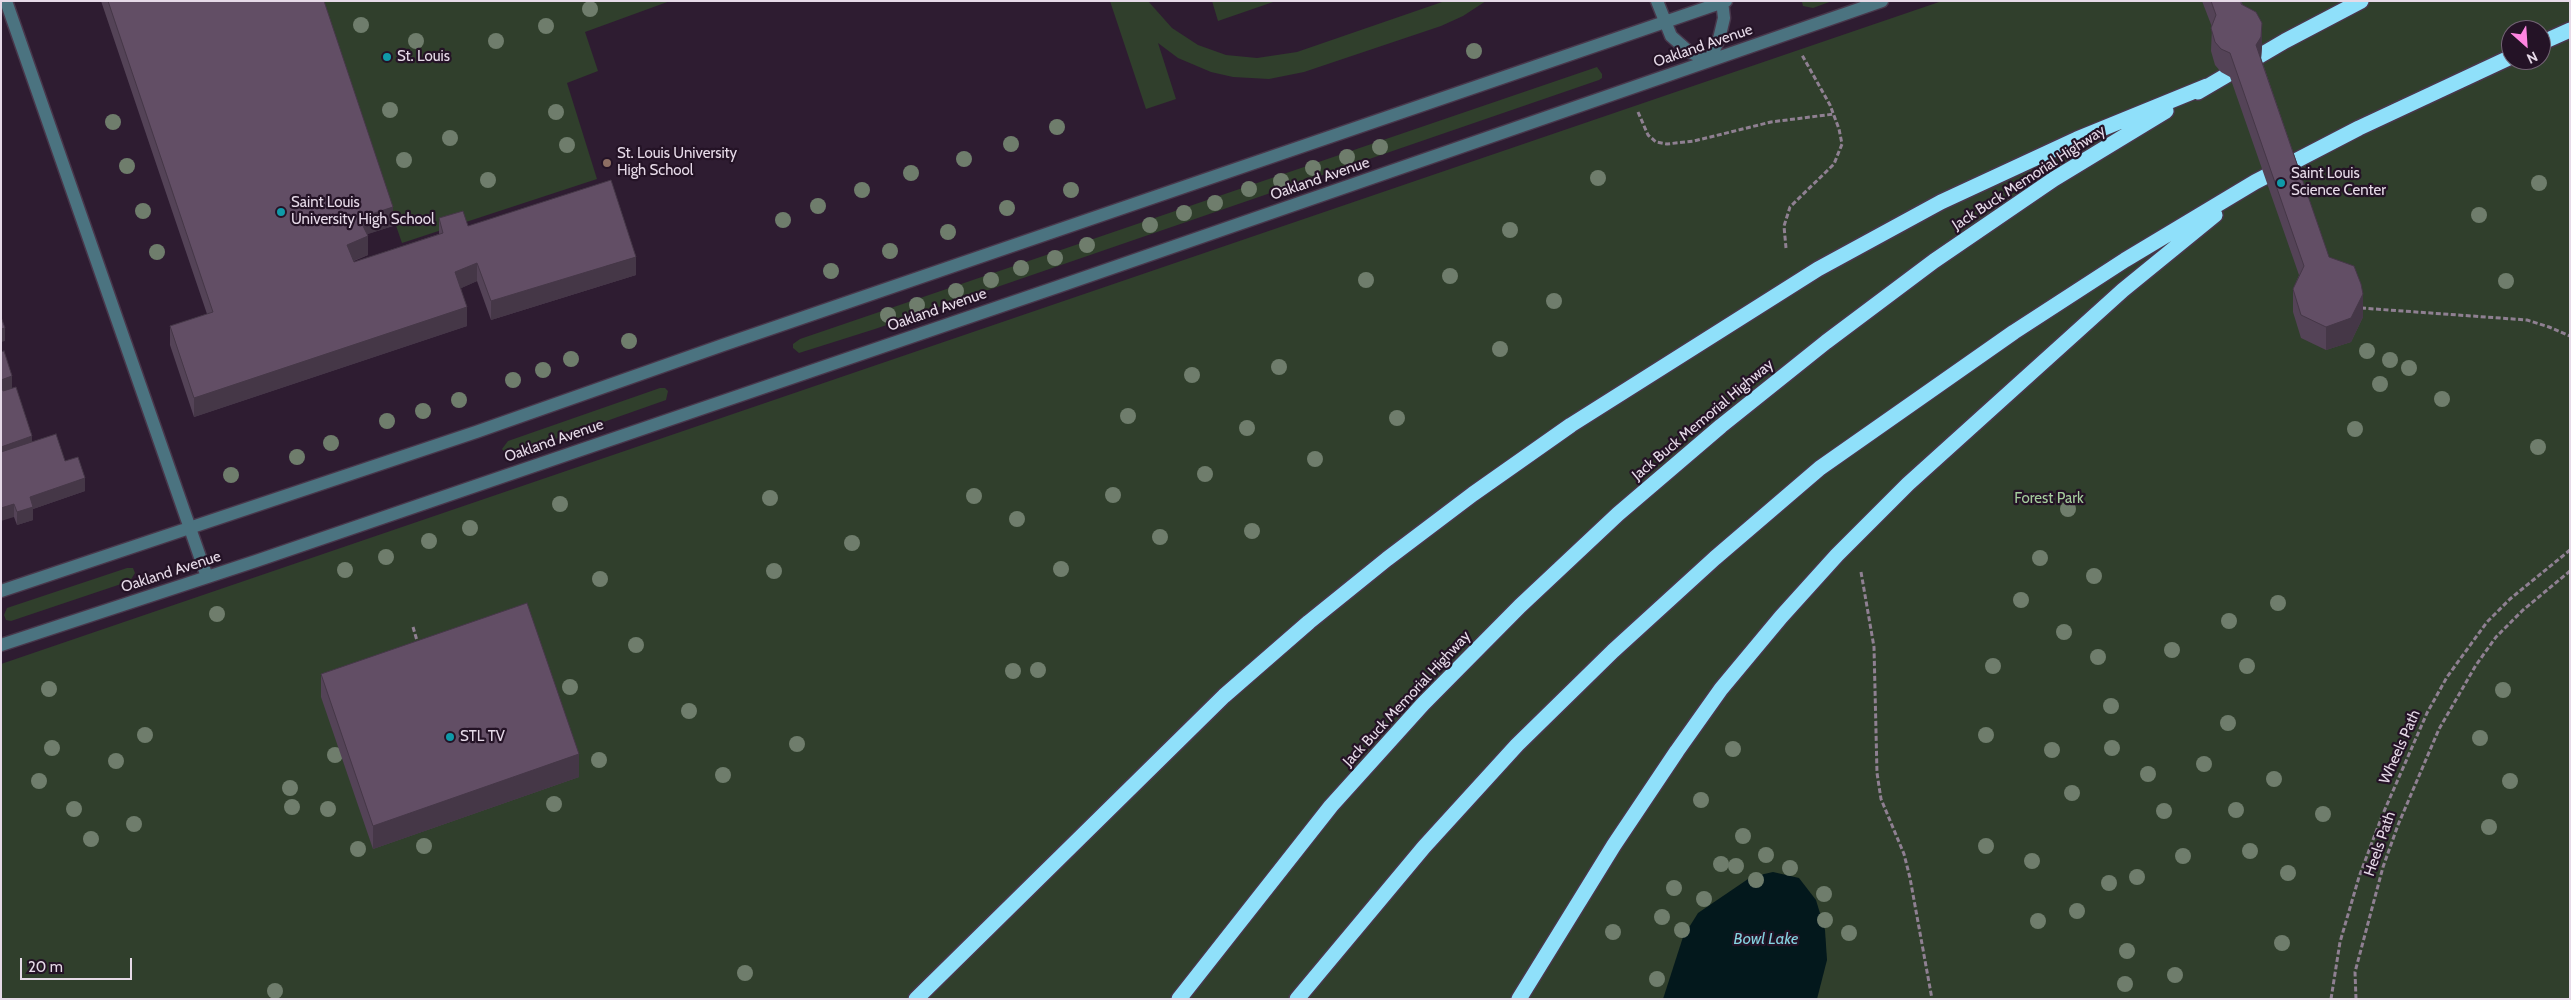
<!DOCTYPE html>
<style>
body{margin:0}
#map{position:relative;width:2571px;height:1000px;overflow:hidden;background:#2e1c31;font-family:Cabin,sans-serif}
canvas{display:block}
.frame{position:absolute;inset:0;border:2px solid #e6dae8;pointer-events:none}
.north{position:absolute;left:2501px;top:20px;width:50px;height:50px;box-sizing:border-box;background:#241326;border:1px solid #726374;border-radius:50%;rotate:154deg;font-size:14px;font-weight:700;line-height:20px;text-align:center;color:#e6dae8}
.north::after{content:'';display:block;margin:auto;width:18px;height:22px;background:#fe85e0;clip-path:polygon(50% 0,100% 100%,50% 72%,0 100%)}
.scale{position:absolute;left:20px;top:958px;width:112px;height:22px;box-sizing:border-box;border:2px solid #e6dae8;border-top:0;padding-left:6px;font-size:15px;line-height:18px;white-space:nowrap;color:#e6dae8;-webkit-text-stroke:4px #241326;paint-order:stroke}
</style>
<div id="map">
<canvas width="2571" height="1000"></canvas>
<div class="frame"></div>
<div class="north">N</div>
<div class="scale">20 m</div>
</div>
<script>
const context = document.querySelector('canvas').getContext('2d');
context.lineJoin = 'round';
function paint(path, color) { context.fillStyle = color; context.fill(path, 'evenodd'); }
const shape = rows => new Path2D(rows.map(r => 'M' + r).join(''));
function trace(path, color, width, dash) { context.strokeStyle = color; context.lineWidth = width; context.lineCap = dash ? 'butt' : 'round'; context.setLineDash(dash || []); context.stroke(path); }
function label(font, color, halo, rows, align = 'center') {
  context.font = font + ' Cabin,sans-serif'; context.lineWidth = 4.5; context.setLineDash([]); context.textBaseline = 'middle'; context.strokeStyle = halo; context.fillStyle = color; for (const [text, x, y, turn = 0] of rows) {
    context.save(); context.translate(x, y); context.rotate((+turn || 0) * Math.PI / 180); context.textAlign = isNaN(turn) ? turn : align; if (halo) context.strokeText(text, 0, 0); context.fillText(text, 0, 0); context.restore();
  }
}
const green = shape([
 [318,1,670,1,585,32,598,71,567,83,597,179,402,243],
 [1110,1,1148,1,1172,28,1198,45,1226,55,1257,58,1297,52,1445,1,1486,1,1463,16,1441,26,1304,72,1269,79,1233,77,1211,72,1178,58,1158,43,1176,99,1146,109],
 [1212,1,1276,1,1218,21],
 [1832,1,1813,8,1803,6,1802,2],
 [1942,1,2570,1,2570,999,1,999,1,664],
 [2511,30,2541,30,2541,60,2511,60],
 [1597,67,1602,74,1602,78,1599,80,875,329,799,353,793,348,793,344,800,339],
 [660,388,665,388,668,391,666,400,513,454,506,454,502,449,508,441],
 [127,568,133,568,135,573,130,581,11,621,6,620,4,615,7,608]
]);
const water = shape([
 [1773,872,1799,878,1816,900,1825,930,1827,960,1817,999,1663,999,1683,937,1698,913,1751,877]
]);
const path = shape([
 [1638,112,1648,135,1656,142,1667,144,1694,141,1771,122,1834,114],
 [1786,248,1784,226,1790,207,1834,164,1842,144,1839,129,1830,105,1802,55],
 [2361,308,2527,320,2549,327,2570,336],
 [1861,572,1874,647,1877,773,1881,799,1904,854,1910,878,1932,999],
 [413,627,418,644],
 [2331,999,2340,942,2359,877,2382,816,2427,713,2447,677,2487,622,2510,599,2570,550],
 [2356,999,2355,972,2383,867,2398,825,2439,729,2476,665,2496,637,2523,610,2570,571]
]);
const minor = shape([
 [6,1,207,577],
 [1657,1,1671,36,1688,51,1709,61],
 [1709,61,1719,39,1724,18,1722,1],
 [1,591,476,432,723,345,1726,1],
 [1,645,256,561,1057,287,1882,1]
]);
const highway = shape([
 [2541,43,2570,30],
 [2198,92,2285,41,2361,1],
 [916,999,1224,696,1309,622,1387,559,1473,494,1571,425,1818,269,1941,202,2077,139,2207,86],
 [1179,999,1331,806,1423,704,1520,606,1618,514,1721,426,1826,342,1934,261,2054,179,2166,111],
 [1297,999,1424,847,1517,745,1613,651,1715,558,1820,468,2014,332,2125,260,2255,182,2359,128,2511,57],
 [1519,999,1614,845,1677,751,1721,689,1781,617,1837,555,1908,484,2123,290,2215,215]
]);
const trees = [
 [590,9],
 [361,25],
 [546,26],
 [416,41],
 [496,41],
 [1474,51],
 [390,110],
 [556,112],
 [113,122],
 [1057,127],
 [450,138],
 [1011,144],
 [567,145],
 [1380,147],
 [1347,157],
 [964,159],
 [404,160],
 [127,166],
 [1313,168],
 [911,173],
 [1598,178],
 [488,180],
 [1281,181],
 [2539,183],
 [1249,189],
 [862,190],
 [1071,190],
 [1215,203],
 [818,206],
 [1007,208],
 [143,211],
 [1184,213],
 [2479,215],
 [783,220],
 [1150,225],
 [1510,230],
 [948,232],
 [1087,245],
 [890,251],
 [157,252],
 [1055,258],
 [1021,268],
 [831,271],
 [1450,276],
 [991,280],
 [1366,280],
 [2506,281],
 [956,291],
 [1554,301],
 [917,305],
 [888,315],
 [629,341],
 [1500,349],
 [2367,351],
 [571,359],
 [2390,360],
 [1279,367],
 [2409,368],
 [543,370],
 [1192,375],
 [513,380],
 [2380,384],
 [2442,399],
 [459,400],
 [423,411],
 [1128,416],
 [1397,418],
 [387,421],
 [1247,428],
 [2355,429],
 [331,443],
 [2538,447],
 [297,457],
 [1315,459],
 [1205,474],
 [231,475],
 [1113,495],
 [974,496],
 [770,498],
 [560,504],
 [2068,509],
 [1017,519],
 [470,528],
 [1252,531],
 [1160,537],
 [429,541],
 [852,543],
 [386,557],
 [2040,558],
 [1061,569],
 [345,570],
 [774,571],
 [2094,576],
 [600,579],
 [2021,600],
 [2278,603],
 [217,614],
 [2229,621],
 [2064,632],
 [636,645],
 [2172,650],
 [2098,657],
 [1993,666],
 [2247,666],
 [1038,670],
 [1013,671],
 [570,687],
 [49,689],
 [2503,690],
 [2111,706],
 [689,711],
 [2228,723],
 [145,735],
 [1986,735],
 [2480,738],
 [797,744],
 [52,748],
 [2112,748],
 [1733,749],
 [2052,750],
 [335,755],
 [599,760],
 [116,761],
 [2204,764],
 [2148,774],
 [723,775],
 [2274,779],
 [39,781],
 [2510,781],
 [290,788],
 [2072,793],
 [1701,800],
 [554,804],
 [292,807],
 [74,809],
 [328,809],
 [2236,810],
 [2164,811],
 [2323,814],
 [134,824],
 [2489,827],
 [1743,836],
 [91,839],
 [424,846],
 [1986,846],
 [358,849],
 [2250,851],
 [1766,855],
 [2183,856],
 [2032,861],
 [1721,864],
 [1736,866],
 [1790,868],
 [2288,873],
 [2137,877],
 [1756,880],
 [2109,883],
 [1674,888],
 [1824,894],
 [1704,899],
 [2077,911],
 [1662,917],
 [1825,920],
 [2038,921],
 [1682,930],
 [1613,932],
 [1849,933],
 [2282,943],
 [2127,951],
 [745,973],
 [2175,975],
 [1657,979],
 [2125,984],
 [275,991]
];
const wall = shape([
 [101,1,324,1,393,226,367,234,368,255,354,261,354,262,439,234,439,218,636,275,491,320,477,281,461,288,467,326,194,417,170,345,170,326,207,314],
 [2202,1,2241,1,2262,46,2261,58,2329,257,2363,317,2351,342,2326,350,2301,338,2293,312,2293,289,2299,275,2230,77,2221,72,2215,65,2211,51,2212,27],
 [12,388,32,442,65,461,85,491,33,509,33,520,17,525,14,517],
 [321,674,579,777,373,849,321,697]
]);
const shadedWall = shape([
 [2262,23,2262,46,2261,60,2256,45],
 [393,207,393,226,359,237,359,218],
 [368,236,368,255,347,263,347,245],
 [636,257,636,275,491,320,491,301],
 [477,263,477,281,455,291,455,272],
 [2363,294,2363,317,2351,342,2326,350,2326,327],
 [467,307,467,326,194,417,194,398],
 [5,328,5,341,1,342,1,329],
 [12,376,12,389,1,393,1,380],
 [32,436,32,449,1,460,1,447],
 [85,478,85,491,33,509,33,520,17,525,17,512,30,497],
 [14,504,14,517,1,521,1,508],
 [579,754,579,777,373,849,373,826]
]);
const building = shape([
 [108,1,324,1,393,207,359,218,368,236,347,245,354,262,443,233,439,218,463,211,468,226,611,180,636,257,491,301,477,263,455,272,467,307,194,398,170,326,213,312,108,1],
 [2211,1,2241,1,2241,4,2256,12,2262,23,2261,37,2256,45,2327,251,2329,257,2354,266,2361,284,2363,294,2351,318,2326,327,2301,315,2293,289,2304,266,2230,53,2221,49,2215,42,2211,28,2216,15,2211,1],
 [1,317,5,328,1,329,1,317],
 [4,351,12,376,1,380,1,352,4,351],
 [1,384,3,391,16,387,32,436,1,447,1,384],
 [56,434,65,461,78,457,85,478,30,497,33,507,17,512,14,504,1,508,1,452,56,434],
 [527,603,579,754,373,826,321,674,527,603]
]);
const markers = [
 [387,57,5,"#0f9aa8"],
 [607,163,5,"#8d6e63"],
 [2281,183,5,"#0f9aa8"],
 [281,212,5,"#0f9aa8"],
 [450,737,5,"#0f9aa8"]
];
const streetNames = [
 ["Oakland Avenue",1703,46,-19],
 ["Jack Buck Memorial Highway",2029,178,-33],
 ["Oakland Avenue",1320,179,-19],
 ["Oakland Avenue",937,310,-19],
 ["Jack Buck Memorial Highway",1703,420,-40],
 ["Oakland Avenue",554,441,-19],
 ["Oakland Avenue",171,572,-18],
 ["Jack Buck Memorial Highway",1407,699,-47],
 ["Wheels Path",2400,747,-66],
 ["Heels Path",2380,844,-71]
];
const poiNames = [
 ["St. Louis",397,57],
 ["St. Louis University",617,154],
 ["High School",617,171],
 ["Saint Louis",2291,174],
 ["Science Center",2291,191],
 ["Saint Louis",291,203],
 ["University High School",291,220],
 ["STL TV",460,737]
];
const parkNames = [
 ["Forest Park",2049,499]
];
const waterNames = [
 ["Bowl Lake",1766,939]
];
paint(green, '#303f2c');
paint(water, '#03181c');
trace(minor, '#48374b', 15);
trace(highway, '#48374b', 18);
trace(path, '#8f8092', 3, [5, 2.5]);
trace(minor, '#4b7380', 12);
trace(highway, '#8fe0fa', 15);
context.fillStyle = '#6f7d6c';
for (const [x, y] of trees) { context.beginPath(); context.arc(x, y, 8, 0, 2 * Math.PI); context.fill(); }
paint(wall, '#544357');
paint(shadedWall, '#453747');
paint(building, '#624e65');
trace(building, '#453747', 1);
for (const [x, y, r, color] of markers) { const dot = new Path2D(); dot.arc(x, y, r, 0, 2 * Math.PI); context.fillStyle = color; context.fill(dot); trace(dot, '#241326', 2); }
label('15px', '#e6dae8', '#241326', streetNames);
label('15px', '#e6dae8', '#241326', poiNames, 'left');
label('15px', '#a5cd9d', '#241326', parkNames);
label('italic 16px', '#85d3e1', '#241326', waterNames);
</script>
